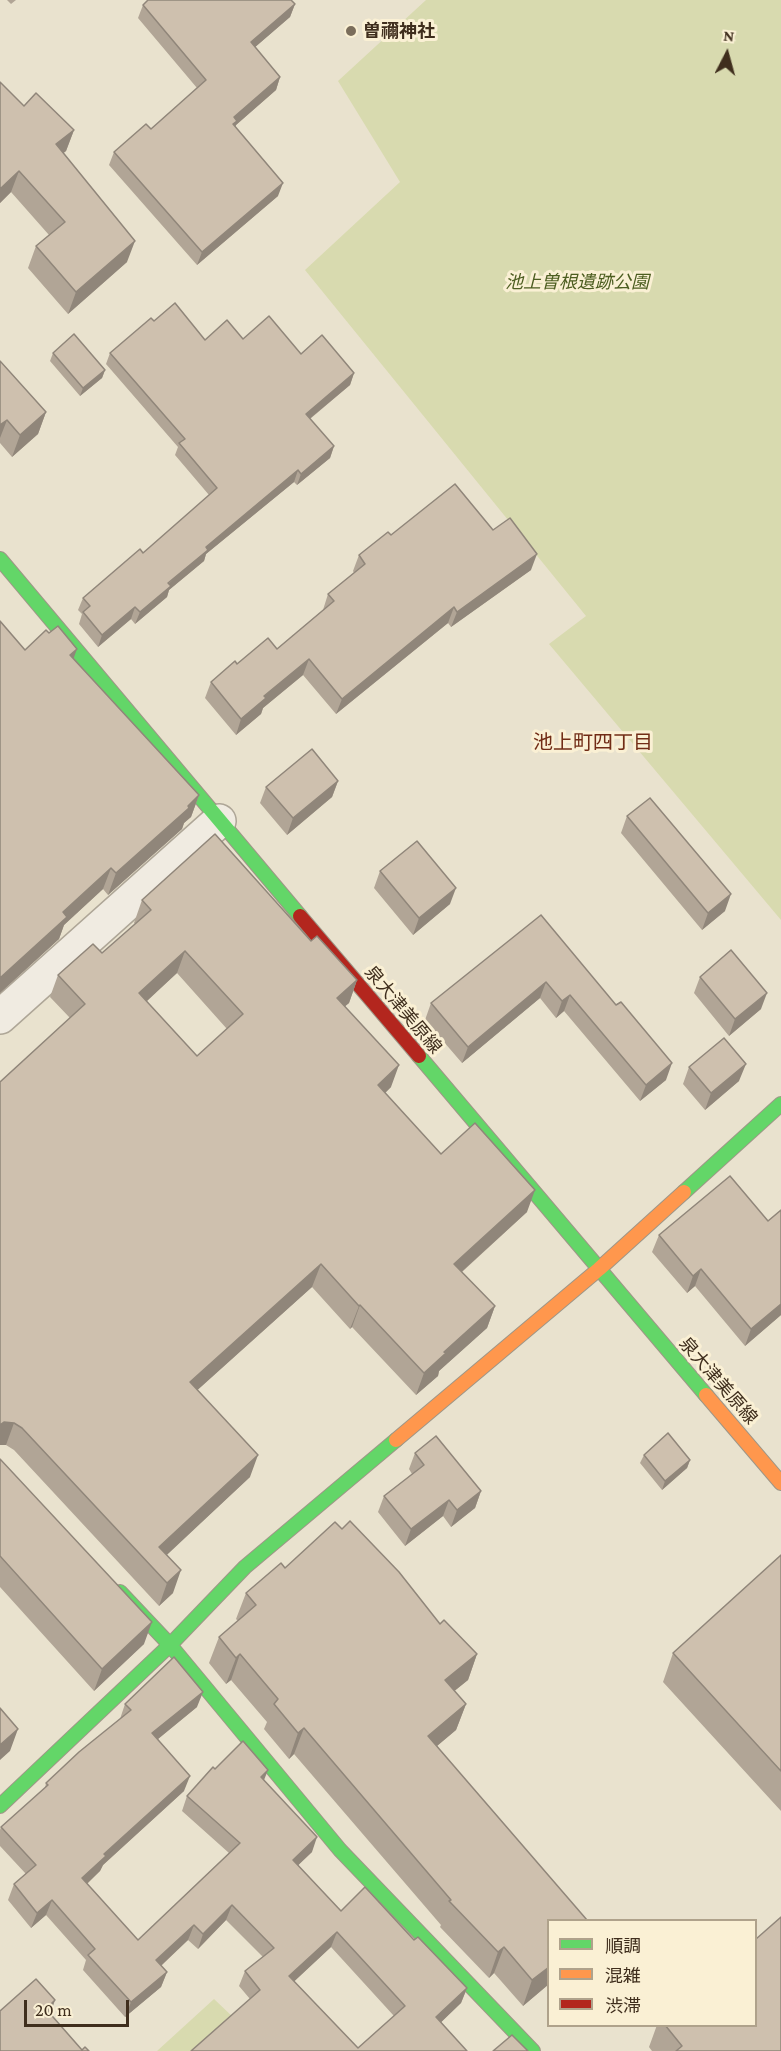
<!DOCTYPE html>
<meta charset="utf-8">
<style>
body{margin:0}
#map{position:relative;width:781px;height:2051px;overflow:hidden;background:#e9e2ce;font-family:"Crimson Pro","Noto Sans JP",serif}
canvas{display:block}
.legend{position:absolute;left:547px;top:1919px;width:210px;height:108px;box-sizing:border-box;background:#faf0d4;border:2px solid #afa28b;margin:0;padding:8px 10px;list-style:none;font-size:18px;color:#3f2e1d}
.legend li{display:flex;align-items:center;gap:12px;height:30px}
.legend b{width:30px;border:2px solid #afa28b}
.north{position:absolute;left:697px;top:24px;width:60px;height:60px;-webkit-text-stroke:4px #faf0d4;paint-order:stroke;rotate:6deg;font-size:16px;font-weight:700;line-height:24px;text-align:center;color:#3f2e1d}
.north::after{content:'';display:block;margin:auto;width:21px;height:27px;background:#3f2e1d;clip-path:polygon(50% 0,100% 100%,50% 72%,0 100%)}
.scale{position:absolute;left:24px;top:2000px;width:105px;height:27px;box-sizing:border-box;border:3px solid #3f2e1d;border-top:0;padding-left:8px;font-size:18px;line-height:21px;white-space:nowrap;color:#3f2e1d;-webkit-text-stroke:4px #faf0d4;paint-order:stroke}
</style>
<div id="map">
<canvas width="781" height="2051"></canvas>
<ul class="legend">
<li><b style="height:8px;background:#63d668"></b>順調</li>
<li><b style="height:8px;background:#ff974d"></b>混雑</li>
<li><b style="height:8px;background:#b3261e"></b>渋滞</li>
</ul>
<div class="north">N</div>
<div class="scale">20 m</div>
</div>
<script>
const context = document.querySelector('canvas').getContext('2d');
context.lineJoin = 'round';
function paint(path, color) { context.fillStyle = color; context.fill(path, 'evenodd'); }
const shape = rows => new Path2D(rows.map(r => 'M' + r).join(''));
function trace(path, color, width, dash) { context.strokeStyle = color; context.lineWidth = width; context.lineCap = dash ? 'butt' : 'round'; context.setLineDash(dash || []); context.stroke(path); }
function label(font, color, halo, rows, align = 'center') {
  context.font = font + ' "Crimson Pro","Noto Sans JP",serif'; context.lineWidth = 6; context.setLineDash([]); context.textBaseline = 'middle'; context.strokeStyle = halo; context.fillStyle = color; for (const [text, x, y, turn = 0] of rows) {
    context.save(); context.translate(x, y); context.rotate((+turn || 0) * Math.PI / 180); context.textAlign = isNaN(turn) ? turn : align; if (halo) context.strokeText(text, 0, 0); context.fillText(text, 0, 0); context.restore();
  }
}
const green = shape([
 [426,0,781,0,781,920,549,644,586,616,305,270,400,182,338,81],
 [214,1999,234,2018,196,2051,157,2051]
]);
const street = shape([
 [0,1017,219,821]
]);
const fast = shape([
 [0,559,300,916],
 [419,1056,706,1395],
 [684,1192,781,1104],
 [120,1592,170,1645,340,1850,533,2051],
 [0,1806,170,1645,245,1567,396,1440]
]);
const slow = shape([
 [706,1395,781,1483],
 [396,1440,599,1269,684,1192]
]);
const jam = shape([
 [300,916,419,1056]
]);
const wall = shape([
 [7,0,16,0,11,4],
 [295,4,290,17,255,47,280,77,276,90,236,125,235,127,278,196,197,265,109,165,114,152,151,129,197,88,138,18,143,5],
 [0,82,24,106,74,130,66,151,63,153,127,262,68,314,28,268,36,246,49,235,11,192,0,203],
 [154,321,205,340,243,339,301,354,354,373,350,385,310,419,334,446,330,458,297,485,294,482,206,554,204,561,169,590,167,597,135,624,131,619,98,647,79,624,82,614,78,610,83,598,143,553,209,495,175,455,178,447,106,364,110,353],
 [53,353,105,370,102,378,80,396,50,361],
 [0,361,46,412,38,434,12,457,0,443],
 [493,530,531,570,451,627,448,623,336,714,303,675,263,708,261,714,236,735,205,698,211,682,237,664,277,649,323,610,328,594,354,573,353,571,359,555,391,535],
 [0,621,25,650,73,659,199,795,191,817,184,823,182,829,108,895,103,889,64,925,59,939,0,993],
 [338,781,332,797,287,835,260,803,266,787],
 [627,816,725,911,702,930,621,833],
 [380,871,450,904,413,935,374,888],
 [142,900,311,941,357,980,349,1003,345,1006,391,1087,385,1093,441,1154,527,1212,462,1272,495,1306,487,1328,439,1371,438,1376,416,1395,352,1327,350,1329,312,1287,197,1390,250,1477,166,1555,173,1593,159,1606,14,1450,6,1445,0,1445,0,1082,70,1018,50,997,58,975,102,953,135,924,134,923],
 [177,973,227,1029,197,1056,146,1001],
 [541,915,666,1080,640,1101,564,1011,556,1018,540,998,462,1063,425,1020,431,1003],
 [700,977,761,1009,729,1036,694,993],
 [689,1067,739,1081,705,1110,683,1084],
 [781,1210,781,1315,745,1346,695,1286,687,1293,652,1252,659,1235,768,1221],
 [415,1453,481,1491,475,1508,451,1527,443,1516,405,1546,378,1512,384,1496,412,1474,409,1469],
 [644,1455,690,1460,687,1468,662,1490,640,1463],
 [0,1459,144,1644,94,1691,0,1587],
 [781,1555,781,1811,663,1682,673,1653],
 [285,1568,440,1624,477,1654,468,1680,454,1691,466,1704,456,1730,437,1746,549,1984,523,2006,494,1973,489,1978,440,1927,441,1925,294,1754,289,1759,264,1729,267,1722,231,1680,226,1684,209,1663,219,1637,238,1621,236,1619,246,1593],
 [125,1704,197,1707,158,1739,184,1791,103,1865,100,1871,87,1884,138,1940,229,1853,182,1811,187,1796,215,1769,264,1780,312,1852,298,1865,341,1911,414,1940,467,1988,461,2003,441,2022,467,2051,191,2051,250,1999,239,1986,245,1971,263,1957,226,1920,198,1949,188,1940,161,1966,167,1972,161,1987,125,2017,83,1970,86,1960,46,1915,31,1928,8,1900,14,1884,26,1874,0,1846,0,1830,1,1827,45,1788,46,1783,120,1719],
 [331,1947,394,2016,358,2048,294,1981],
 [657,2025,756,2025,781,2051,652,2051,649,2047]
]);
const shadedWall = shape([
 [295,4,290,17,246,55,251,42],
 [280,77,276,90,236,125,232,134,234,117],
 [74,130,66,151,48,166,56,144],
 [19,171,11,192,0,203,0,189],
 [283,183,278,196,197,265,202,252],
 [135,241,127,262,68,314,76,292],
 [105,370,102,378,80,396,83,388],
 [354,373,350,385,301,426,306,414],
 [46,412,38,434,12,457,20,435],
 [7,420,0,438,0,425],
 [334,446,330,458,297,485,301,474],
 [298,470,294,482,206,554,204,561,169,590,167,597,135,624,140,612,206,547],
 [537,554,531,570,451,627,457,612],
 [135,607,131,619,98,647,102,635],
 [454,607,448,623,336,714,342,699],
 [77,649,69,671,70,655],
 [309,659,303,675,263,708,261,714,236,735,241,719,264,696],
 [338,781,332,797,287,835,293,818],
 [199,795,191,817,184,823,182,829,108,895,116,873],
 [111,868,103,889,64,925,59,939,0,993,0,978,63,912],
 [456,888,450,904,413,935,419,918],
 [731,894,725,911,702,930,708,913],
 [185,951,177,973,131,1016,139,993],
 [357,980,349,1003,329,1020,337,998],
 [546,982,540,998,462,1063,468,1047],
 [767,993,761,1009,729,1036,735,1019],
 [570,995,564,1011,556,1018,562,1001],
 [672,1063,666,1080,640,1101,646,1085],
 [746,1064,739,1081,705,1110,711,1093],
 [399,1065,391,1087,370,1108,378,1085],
 [535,1190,527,1212,446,1286,454,1264],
 [321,1264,312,1287,182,1404,190,1382],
 [701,1269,695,1286,687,1293,693,1276],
 [781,1304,781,1315,745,1346,751,1329],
 [360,1305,352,1327,350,1329,359,1306],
 [495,1306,487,1328,439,1371,438,1376,416,1395,424,1373,444,1352],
 [4,1422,14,1423,6,1445,0,1445,0,1425],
 [258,1455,250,1477,153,1568,159,1547],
 [690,1460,687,1468,662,1490,665,1481],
 [481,1491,475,1508,451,1527,457,1510],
 [449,1500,443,1516,405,1546,411,1529],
 [181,1570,173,1593,159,1606,167,1583],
 [152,1622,144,1644,94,1691,102,1669],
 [240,1654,231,1680,226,1684,236,1658],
 [477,1654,468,1680,436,1706,445,1680],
 [203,1692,197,1707,147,1748,152,1733],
 [466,1704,456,1730,419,1761,428,1736],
 [304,1728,294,1754,289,1759,298,1733],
 [18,1729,10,1751,0,1760,0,1745],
 [268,1770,262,1785,261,1777],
 [190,1776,184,1791,103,1865,100,1871,77,1893,82,1878,104,1854],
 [317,1837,312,1852,288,1875,293,1860],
 [52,1900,46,1915,31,1928,37,1913],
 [232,1905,226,1920,198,1949,203,1934],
 [194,1925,188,1940,151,1975,156,1960],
 [337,1932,331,1947,284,1991,289,1976],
 [504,1947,494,1973,489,1978,498,1952],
 [549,1967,549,1984,523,2006,532,1980],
 [167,1972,161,1987,125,2017,131,2002],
 [467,1988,461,2003,431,2032,436,2017],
 [55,2000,50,2015,46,2009]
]);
const building = shape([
 [148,0,291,0,295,4,251,42,280,77,234,117,237,121,233,124,283,183,202,252,114,152,146,124,151,129,206,80,143,5,148,0],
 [0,82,24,106,36,93,74,130,56,144,135,241,76,292,36,246,65,222,19,171,0,189,0,82],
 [175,303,205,340,227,320,243,339,269,316,301,354,322,335,354,373,306,414,334,446,301,474,298,470,206,547,208,550,168,583,171,586,140,612,135,607,102,635,83,612,90,606,83,598,140,549,143,553,217,488,179,443,185,439,110,353,151,318,154,321,175,303],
 [74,334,105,370,83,388,53,353,74,334],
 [0,361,46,412,20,435,7,420,0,425,0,361],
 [455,484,493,530,510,518,537,554,457,612,454,607,342,699,309,659,264,696,266,698,241,719,211,682,235,661,237,664,268,638,277,649,334,601,328,594,365,564,359,555,388,532,391,535,455,484],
 [0,621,25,650,46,630,49,633,58,626,77,649,70,655,199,795,188,806,189,808,116,873,111,868,63,912,67,917,0,978,0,621],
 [312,749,338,781,293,818,266,787,312,749],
 [650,798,731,894,708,913,627,816,650,798],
 [215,834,311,941,317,936,357,980,337,998,399,1065,378,1085,441,1154,475,1123,535,1190,454,1264,495,1306,444,1352,446,1353,424,1373,360,1305,359,1306,321,1264,190,1382,258,1455,159,1547,181,1570,167,1583,22,1428,14,1423,4,1422,0,1425,0,1082,85,1004,58,975,93,944,102,953,151,910,142,900,215,834],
 [185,951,243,1014,197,1056,139,993,185,951],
 [417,841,456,888,419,918,380,871,417,841],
 [541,915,616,1005,621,1002,672,1063,646,1085,570,995,562,1001,546,982,468,1047,431,1003,541,915],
 [731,950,767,993,735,1019,700,977,731,950],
 [724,1038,746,1064,711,1093,689,1067,724,1038],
 [730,1176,768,1221,781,1210,781,1304,751,1329,701,1269,693,1276,659,1235,730,1176],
 [668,1433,690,1460,665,1481,644,1455,668,1433],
 [436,1436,481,1491,457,1510,449,1500,411,1529,384,1496,424,1465,415,1453,436,1436],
 [0,1459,152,1622,102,1669,0,1556,0,1459],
 [350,1521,399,1572,440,1624,444,1620,477,1654,445,1680,466,1704,428,1736,587,1920,549,1920,549,1967,532,1980,504,1947,498,1952,449,1901,451,1900,304,1728,298,1733,274,1704,278,1699,240,1654,236,1658,219,1637,256,1605,246,1593,281,1563,285,1568,335,1522,342,1529,350,1521],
 [781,1555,781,1771,673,1653,781,1555],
 [174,1657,203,1692,152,1733,190,1776,104,1854,106,1856,82,1878,138,1940,240,1843,187,1796,213,1767,215,1769,243,1741,268,1770,261,1777,317,1837,293,1860,341,1911,365,1887,414,1940,418,1937,467,1988,436,2017,467,2051,191,2051,260,1990,245,1971,274,1948,232,1905,203,1934,194,1925,156,1960,167,1972,131,2002,88,1955,95,1949,52,1900,37,1913,14,1884,36,1865,1,1827,48,1785,46,1783,79,1752,131,1710,125,1704,174,1657],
 [337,1932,405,2006,358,2048,289,1976,337,1932],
 [0,1708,18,1729,0,1745,0,1708],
 [781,1917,781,2051,676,2051,682,2046,665,2025,756,2025,756,1939,781,1917],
 [36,1979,55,2000,46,2009,82,2050,85,2047,89,2051,0,2051,0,2011,36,1979],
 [512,2035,528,2051,493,2051,512,2035]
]);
const markers = [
 [351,31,6,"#7a6d5b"]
];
const poiNames = [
 ["曽禰神社",363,31]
];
const parkNames = [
 ["池上曽根遺跡公園",577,282]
];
const streetNames = [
 ["泉大津美原線",403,1010,50],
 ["泉大津美原線",718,1381,49]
];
const neighbourhoodNames = [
 ["池上町四丁目",593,743]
];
paint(green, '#d8daaf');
trace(street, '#aea697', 36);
trace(fast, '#9e9687', 16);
trace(slow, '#9e9687', 16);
trace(jam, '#9e9687', 16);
trace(street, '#f0ebe1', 33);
trace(fast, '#63d668', 14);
trace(slow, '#ff974d', 14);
trace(jam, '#b3261e', 14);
paint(wall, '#b1a596');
paint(shadedWall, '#90867a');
paint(building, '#cec0ae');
trace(building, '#90867a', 1.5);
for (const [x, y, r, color] of markers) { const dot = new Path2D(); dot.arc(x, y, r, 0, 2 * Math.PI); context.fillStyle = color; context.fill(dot); trace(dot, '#faf0d4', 2); }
label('bold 18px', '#3f2e1d', '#faf0d4', poiNames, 'left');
label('italic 18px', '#4d5e21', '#faf0d4', parkNames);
label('18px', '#3f2e1d', '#faf0d4', streetNames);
label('20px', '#712c16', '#faf0d4', neighbourhoodNames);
</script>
